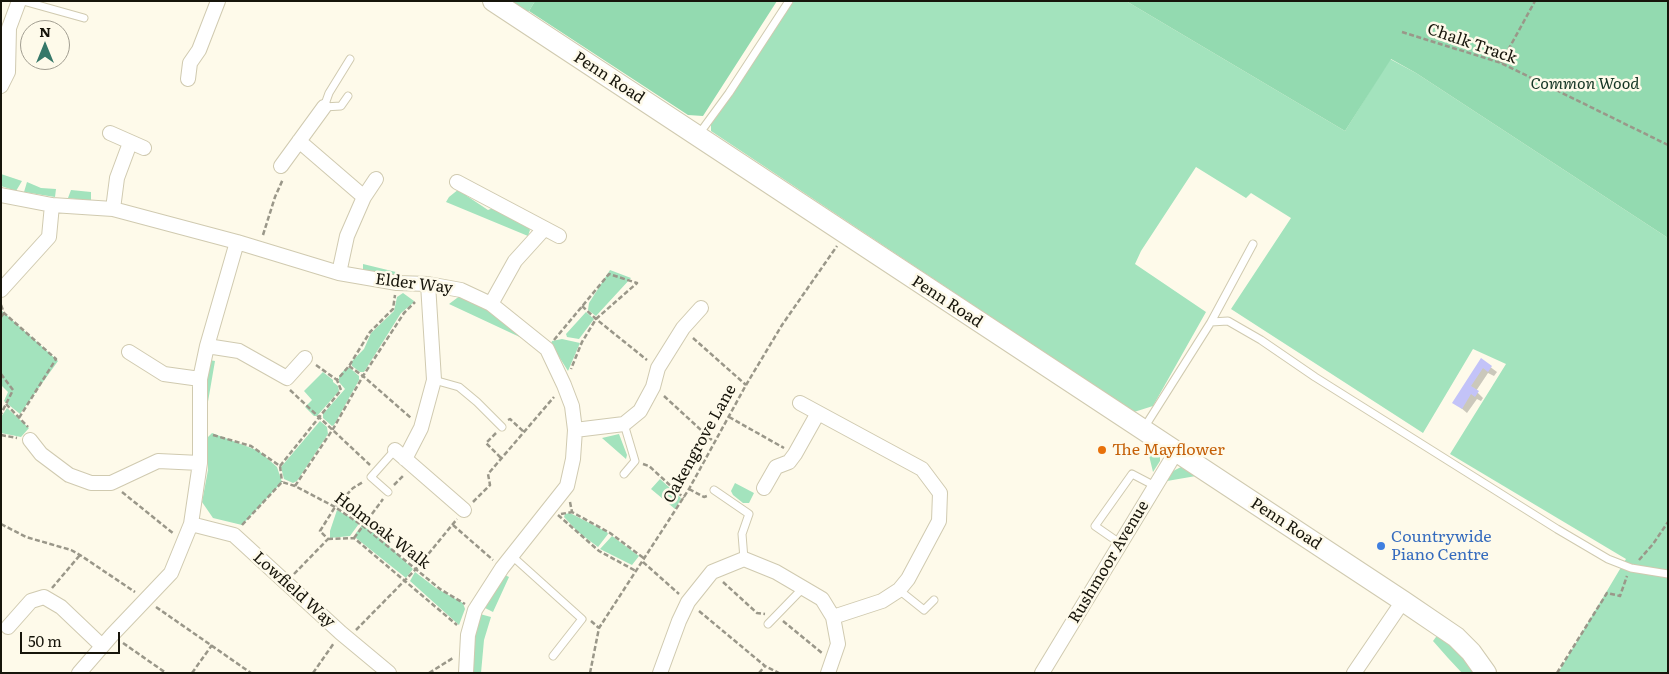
<!DOCTYPE html>
<style>
body{margin:0}
#map{position:relative;width:1669px;height:674px;overflow:hidden;background:#fefaea;font-family:Literata,serif}
canvas{display:block}
.frame{position:absolute;inset:0;border:2px solid #17150b;pointer-events:none}
.north{position:absolute;left:20px;top:20px;width:50px;height:50px;box-sizing:border-box;background:#fefaea;border:1px solid #a29e91;border-radius:50%;rotate:0deg;font-size:14px;font-weight:700;line-height:20px;text-align:center;color:#17150b}
.north::after{content:'';display:block;margin:auto;width:18px;height:22px;background:#367869;clip-path:polygon(50% 0,100% 100%,50% 72%,0 100%)}
.scale{position:absolute;left:20px;top:632px;width:100px;height:22px;box-sizing:border-box;border:2px solid #17150b;border-top:0;padding-left:6px;font-size:15px;line-height:18px;white-space:nowrap;color:#17150b;-webkit-text-stroke:4px #fefaea;paint-order:stroke}
</style>
<div id="map">
<canvas width="1669" height="674"></canvas>
<div class="frame"></div>
<div class="north">N</div>
<div class="scale">50 m</div>
</div>
<script>
const context = document.querySelector('canvas').getContext('2d');
context.lineJoin = 'round';
function paint(path, color) { context.fillStyle = color; context.fill(path, 'evenodd'); }
const shape = rows => new Path2D(rows.map(r => 'M' + r).join(''));
function trace(path, color, width, dash) { context.strokeStyle = color; context.lineWidth = width; context.lineCap = dash ? 'butt' : 'round'; context.setLineDash(dash || []); context.stroke(path); }
function label(font, color, halo, rows, align = 'center') {
  context.font = font + ' Literata,serif'; context.lineWidth = 5; context.setLineDash([]); context.textBaseline = 'middle'; context.strokeStyle = halo; context.fillStyle = color; for (const [text, x, y, turn = 0] of rows) {
    context.save(); context.translate(x, y); context.rotate((+turn || 0) * Math.PI / 180); context.textAlign = isNaN(turn) ? turn : align; if (halo) context.strokeText(text, 0, 0); context.fillText(text, 0, 0); context.restore();
  }
}
const green = shape([
 [505,1,535,1,529,11,524,14],
 [787,1,1126,1,1345,131,1390,59,1416,73,1668,238,1668,673,1558,673,1626,559,1450,454,1506,364,1473,349,1423,433,1231,309,1291,218,1251,193,1246,198,1196,167,1141,251,1135,264,1206,312,1153,406,1134,412,711,131,711,118],
 [1,174,22,181,16,191,1,186],
 [27,182,41,188,56,189,55,197,24,192],
 [459,189,464,190,467,196,488,210,493,208,527,224,530,230,528,236,446,202,449,197],
 [71,190,91,192,91,201,68,198],
 [363,264,400,273,400,276,383,276,363,272],
 [610,270,631,278,596,316,588,310,589,303],
 [403,293,414,301,413,303,401,313,364,372,360,372,352,366,351,362,364,349,371,333,394,311,397,297],
 [461,295,491,309,524,339,449,304],
 [1,310,58,361,20,414,4,401,8,392,1,385],
 [586,312,594,319,579,339,567,337,566,334],
 [562,339,580,343,568,371,551,344,552,341],
 [209,360,215,361,205,419,205,374],
 [346,368,350,368,359,376,359,380,334,425,332,426,323,418,323,414,345,389,339,382,339,376],
 [323,372,333,380,333,382,338,386,339,391,317,416,314,416,305,407,312,400,304,391],
 [7,408,29,428,21,437,1,433,1,417],
 [320,421,327,427,328,434,297,481,293,483,284,479,281,467],
 [212,433,259,451,277,467,282,482,242,525,213,518,202,502,208,470,208,437],
 [619,434,627,455,626,459,602,438],
 [1146,443,1160,453,1160,461,1153,472],
 [1181,467,1196,476,1167,481,1137,531,1135,529,1169,473],
 [660,479,680,497,681,499,675,509,651,489],
 [735,483,754,493,749,503,743,503,733,495,731,491],
 [337,510,358,522,358,525,350,536,330,538,330,531],
 [570,513,607,532,608,534,598,547,578,532,564,517,565,514],
 [362,525,378,536,413,569,406,578,356,538,356,533],
 [612,536,639,556,632,565,600,549],
 [415,572,436,588,463,603,465,609,459,625,410,581],
 [505,575,509,577,493,612,483,607],
 [480,614,491,617,484,640,481,673,472,673,472,642],
 [1441,635,1461,650,1476,673,1462,673,1448,658,1433,641,1436,637]
]);
const forest = shape([
 [535,1,777,1,703,116,688,115,529,11],
 [1126,1,1668,1,1668,238,1416,73,1391,59,1345,131]
]);
const shadow = shape([
 [1481,360,1497,372,1494,376,1488,373,1476,391,1483,398,1481,401,1477,399,1467,413,1454,402]
]);
const building = shape([
 [1481,358,1492,366,1488,372,1483,368,1471,386,1479,391,1475,397,1471,394,1462,409,1452,403]
]);
const path = shape([
 [1402,32,1501,63,1668,145],
 [1501,63,1535,1],
 [263,235,275,197,283,179],
 [1,305,4,313,56,359,19,418],
 [582,306,596,319,647,360],
 [1,317,4,313],
 [693,338,746,385],
 [554,340,609,274,637,283,596,319,582,342,571,369],
 [316,365,337,380],
 [349,366,363,376,411,418],
 [1,374,13,390,1,414],
 [290,390,370,465],
 [664,396,714,442],
 [6,404,28,427],
 [729,417,784,448],
 [508,420,510,419,524,432],
 [496,433,486,443,502,459],
 [1,435,17,438],
 [213,435,251,446,280,466,282,482],
 [643,464,649,466,684,498],
 [280,466,341,390,337,380,349,366,370,332,393,309,395,295],
 [394,485,404,475],
 [295,486,333,429,363,376,404,313,415,302],
 [689,489,704,497,707,496],
 [122,492,174,534],
 [473,502,490,485,488,474,554,397],
 [570,502,572,512,610,533,645,559],
 [561,514,572,512],
 [558,515,599,551,636,571],
 [1,524,26,537,71,550,80,555,135,592],
 [242,525,282,482,295,486,335,507,363,526,440,589,465,604],
 [453,525,493,560],
 [354,538,383,499],
 [328,539,354,538,457,625],
 [1639,560,1653,544,1668,522],
 [643,562,679,594],
 [294,574,328,539,320,531,335,507,353,488,363,482],
 [723,582,757,613,765,614],
 [52,588,80,555],
 [156,607,251,673],
 [699,611,765,666,779,673],
 [591,621,599,628],
 [783,621,822,653],
 [356,630,416,569,457,519],
 [123,643,166,673],
 [192,673,212,645],
 [313,673,334,643],
 [429,673,453,658],
 [590,673,599,628,689,489,746,385,782,325,837,246],
 [759,673,765,666],
 [1557,673,1607,593,1620,596,1627,576]
]);
const service = shape([
 [23,1,84,18],
 [348,96,341,106,324,107,329,93,350,59],
 [699,134,729,93,789,1],
 [1211,322,1253,244],
 [434,380,459,387,477,402,502,427],
 [1144,428,1211,322,1228,321,1261,340,1315,377,1557,529,1608,559,1631,568,1668,574],
 [624,474,635,461,624,424],
 [714,490,749,514,742,534,744,559],
 [388,492,371,477,395,450],
 [1121,544,1095,526,1132,474,1155,486],
 [512,556,582,619,553,656],
 [899,590,924,610,934,600],
 [768,624,803,588]
]);
const minor = shape([
 [188,79,190,63,199,50,218,1],
 [1,86,8,72,9,28,19,1],
 [110,133,144,148],
 [299,141,364,197,347,236,339,273],
 [281,166,324,107],
 [457,182,559,236],
 [1,195,52,205,113,209,237,242,339,273,397,283,428,284,461,290,491,304,547,349,564,385,572,406,575,430,573,459,567,486,502,568,475,610,468,635,466,673],
 [364,197,376,179],
 [113,209,117,178,130,143],
 [1,290,49,237,52,205],
 [491,304,515,261,544,229],
 [207,346,239,351,287,378,305,358],
 [129,352,164,374,200,379],
 [800,403,922,469,940,493,939,521,908,579,899,590,882,601,833,617],
 [575,430,624,424,640,411,653,387,658,368,683,328,701,308],
 [30,440,41,454,69,475,91,483,111,483,158,461,200,463],
 [395,450,464,510],
 [405,459,421,428,434,380,428,284],
 [764,488,776,467,789,462,795,454,818,413],
 [191,524,234,535,341,633,389,673],
 [8,627,31,601,44,597,61,607,102,646],
 [79,673,112,635,171,573,191,524,200,463,200,379,207,346,237,242],
 [660,673,679,621,688,602,712,572,744,559,776,572,822,599,833,617,838,644,828,673],
 [1042,673,1176,452],
 [1354,673,1403,601]
]);
const secondary = shape([
 [493,1,1403,601,1456,637,1471,652,1486,673]
]);
const markers = [
 [1102,450,5,"#e8710a"],
 [1381,546,5,"#3f7fe0"]
];
const streetNames = [
 ["Chalk Track",1472,44,19],
 ["Penn Road",609,78,33],
 ["Elder Way",414,284,7],
 ["Penn Road",947,302,33],
 ["Oakengrove Lane",700,444,-61],
 ["Penn Road",1286,524,33],
 ["Holmoak Walk",382,531,37],
 ["Rushmoor Avenue",1109,562,-59],
 ["Lowfield Way",294,590,42]
];
const parkNames = [
 ["Common Wood",1585,84]
];
const foodNames = [
 ["The Mayflower",1112,450]
];
const shopNames = [
 ["Countrywide",1391,537],
 ["Piano Centre",1391,555]
];
paint(green, '#a3e3bd');
paint(forest, '#93dab0');
paint(shadow, '#0003');
paint(building, '#c3c3f8');
trace(service, '#d0cab0', 9);
trace(minor, '#d0cab0', 16);
trace(secondary, '#d0cab0', 22);
trace(path, '#9a9789', 2.5, [5, 2.5]);
trace(service, '#fff', 7);
trace(minor, '#fff', 14);
trace(secondary, '#fff', 20);
for (const [x, y, r, color] of markers) { const dot = new Path2D(); dot.arc(x, y, r, 0, 2 * Math.PI); context.fillStyle = color; context.fill(dot); trace(dot, '#fefaea', 2); }
label('16px', '#17150b', '#fefaea', streetNames);
label('italic 16px', '#153524', '#fefaea', parkNames);
label('16px', '#c56008', '#fefaea', foodNames, 'left');
label('16px', '#366cbe', '#fefaea', shopNames, 'left');
</script>
